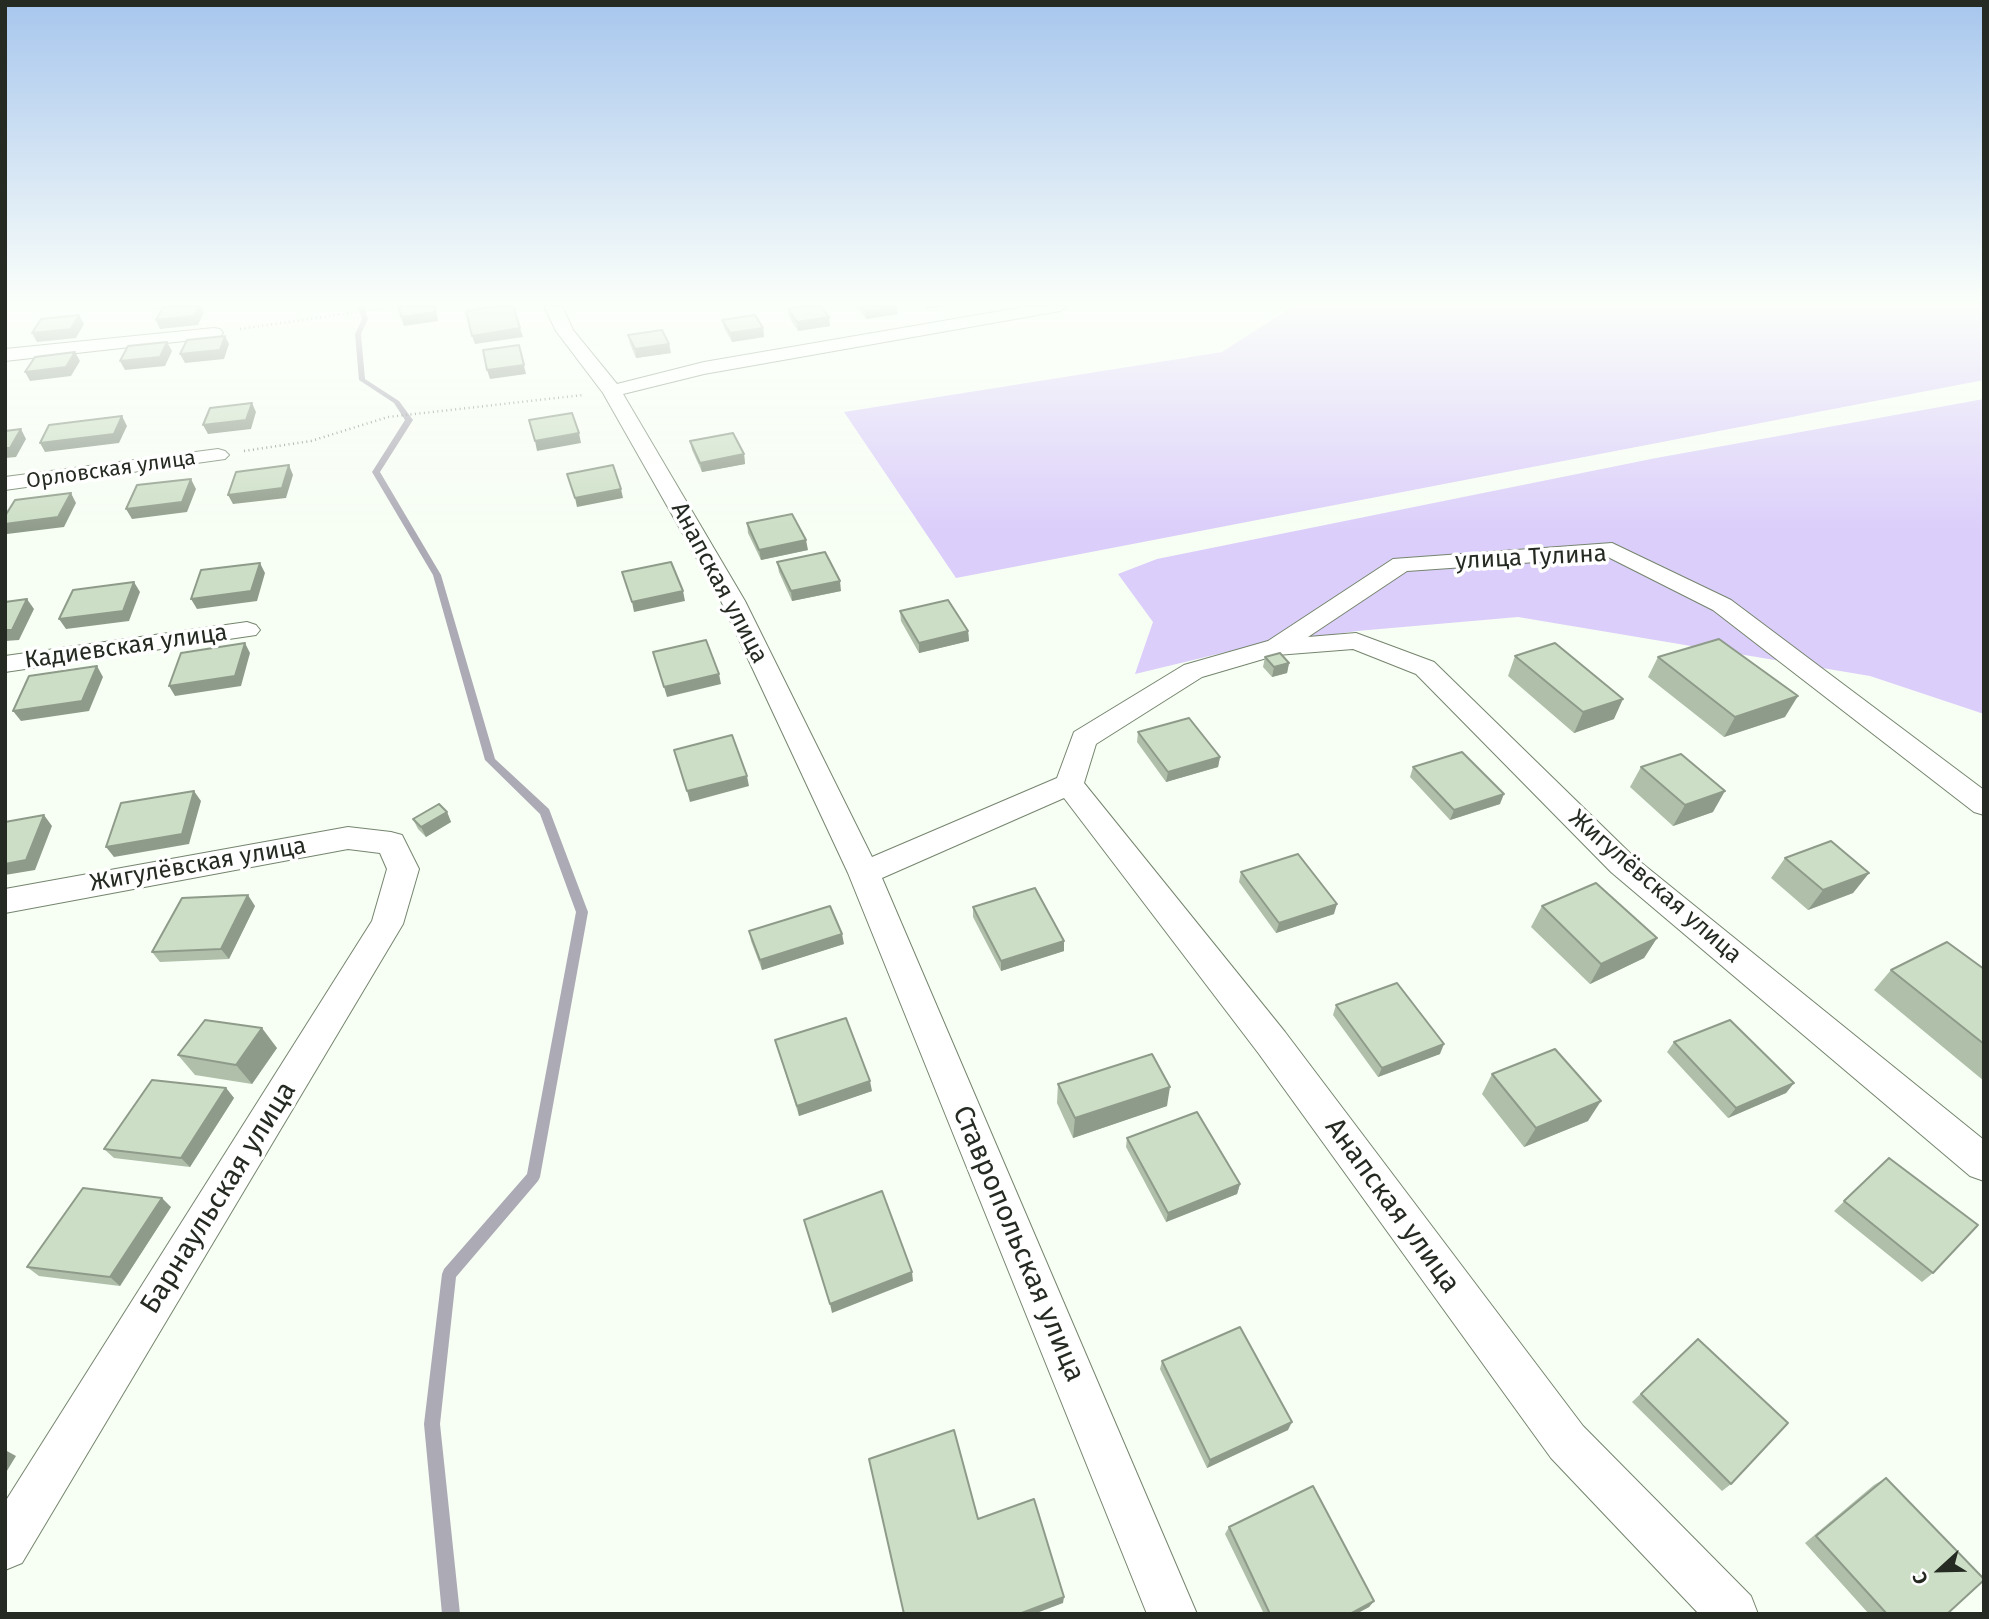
<!DOCTYPE html>
<meta charset="utf-8">
<style>
body{margin:0}
#map{position:relative;width:1989px;height:1619px;overflow:hidden;background:#f7fef4;font-family:"Fira Sans",sans-serif}
canvas{display:block}
.frame{position:absolute;inset:0;border:7px solid #252b22;pointer-events:none}
.north{position:absolute;left:1905px;top:1535px;width:70px;height:70px;-webkit-text-stroke:5px #fff;paint-order:stroke;rotate:248deg;font-size:19px;font-weight:700;line-height:28px;text-align:center;color:#252b22}
.north::after{content:'';display:block;margin:auto;width:24px;height:32px;background:#252b22;clip-path:polygon(50% 0,100% 100%,50% 72%,0 100%)}
</style>
<div id="map">
<canvas width="1989" height="1619"></canvas>
<div class="frame"></div>
<div class="north">С</div>
</div>
<script>
const context = document.querySelector('canvas').getContext('2d');
context.lineJoin = 'round';
function paint(path, color) { context.fillStyle = color; context.fill(path, 'evenodd'); }
const shape = rows => new Path2D(rows.map(r => 'M' + r).join(''));
function trace(path, color, width, dash) { context.strokeStyle = color; context.lineWidth = width; context.lineCap = dash ? 'butt' : 'round'; context.setLineDash(dash || []); context.stroke(path); }
function label(font, color, halo, rows, align = 'center') {
  context.font = font + ' "Fira Sans",sans-serif'; context.lineWidth = 7; context.setLineDash([]); context.textBaseline = 'middle'; context.strokeStyle = halo; context.fillStyle = color; for (const [text, x, y, turn = 0] of rows) {
    context.save(); context.translate(x, y); context.rotate((+turn || 0) * Math.PI / 180); context.textAlign = isNaN(turn) ? turn : align; if (halo) context.strokeText(text, 0, 0); context.fillText(text, 0, 0); context.restore();
  }
}
const green = shape([
 [1305,306,1984,306,1984,380,956,578,844,412,1222,352,1290,308],
 [1984,399,1984,714,1870,676,1518,617,1357,631,1247,647,1135,674,1153,622,1118,574,1157,559,1656,458]
]);
const stream = shape([
 [357,306,363,306,368,319,361,334,365,379,399,401,413,420,380,472,441,575,495,759,549,809,588,912,540,1177,538,1181,456,1277,440,1424,460,1614,442,1614,424,1424,442,1274,444,1269,527,1174,576,912,540,814,485,760,433,575,372,472,405,420,394,403,359,380,355,334,362,319,357,306]
]);
const path = shape([
 [240,329,399,306],
 [244,451,311,441,388,417,583,395]
]);
const minor = shape([
 [544,306,562,306,573,330,617,384,704,362,1030,306,1069,306,1060,311,704,374,623,394,745,601,872,857,1057,778,1074,732,1184,665,1268,641,1393,559,1612,543,1731,600,1984,790,1984,815,1974,812,1713,610,1608,557,1407,571,1308,637,1356,633,1434,662,1633,856,1984,1140,1984,1181,1970,1176,1611,872,1416,674,1353,649,1277,655,1202,677,1096,744,1084,783,1285,1032,1583,1426,1751,1596,1758,1614,1699,1614,1551,1458,1259,1054,1064,798,882,878,1197,1614,1147,1614,848,873,721,601,603,393,556,331,544,306],
 [214,328,220,329,223,333,220,337,5,361,5,349,214,328],
 [218,449,225,451,229,455,225,459,5,490,5,477,218,449],
 [247,622,256,625,260,630,256,635,5,672,5,656,247,622],
 [348,827,391,832,402,835,419,869,403,924,22,1563,5,1570,5,1502,372,921,387,869,380,853,348,849,5,913,5,889,348,827]
]);
const wall = shape([
 [857,306,897,306,898,314,866,319],
 [788,309,829,317,830,326,798,331,789,317],
 [722,320,763,328,764,337,732,342,724,328],
 [628,335,669,344,671,353,636,358,630,344],
 [690,441,744,454,745,464,702,472,692,450],
 [747,523,808,550,761,560,748,533],
 [777,562,841,591,792,601,779,572],
 [900,611,968,631,969,641,919,653,901,621],
 [1515,656,1614,719,1574,733,1508,676],
 [1265,657,1289,663,1287,673,1272,677,1263,667],
 [1658,657,1785,717,1724,737,1648,677],
 [1138,732,1220,757,1218,767,1166,782,1137,742],
 [1413,767,1500,804,1450,820,1410,777],
 [1641,767,1713,812,1673,826,1630,787],
 [447,812,451,822,426,837,418,829,413,819],
 [1785,858,1869,873,1853,893,1808,910,1771,878],
 [1241,872,1334,914,1276,933,1239,882],
 [255,906,229,959,160,962,152,952],
 [1542,906,1657,938,1644,958,1590,984,1531,927],
 [973,907,1064,941,1064,951,1001,971,973,917],
 [749,931,844,944,762,970,751,941],
 [1984,969,1984,1081,1874,990,1891,970],
 [1336,1005,1440,1054,1378,1077,1333,1015],
 [775,1040,872,1091,799,1116],
 [1674,1042,1794,1083,1786,1093,1728,1118,1667,1052],
 [277,1048,252,1084,195,1075,178,1055],
 [1492,1074,1588,1121,1524,1147,1482,1094],
 [1058,1084,1167,1106,1073,1138,1057,1103],
 [226,1088,234,1098,190,1167,114,1158,104,1149],
 [1127,1138,1240,1184,1237,1194,1166,1222,1126,1147],
 [1889,1158,1933,1273,1922,1282,1834,1211],
 [171,1207,120,1286,39,1276,27,1267],
 [1698,1339,1731,1484,1722,1491,1632,1402],
 [1162,1361,1288,1430,1207,1468,1160,1369],
 [1886,1478,1947,1614,1869,1614,1805,1543,1874,1485],
 [1229,1527,1374,1601,1369,1607,1356,1614,1264,1614,1225,1534]
]);
const shadedWall = shape([
 [199,306,201,306,204,312,198,325,160,329,156,320],
 [435,306,438,321,404,326,401,317],
 [897,306,898,314,866,319,866,311],
 [926,306,946,306,926,309],
 [79,315,84,324,76,338,37,342,32,333],
 [829,317,830,326,798,331,797,322],
 [520,328,523,337,475,344,472,336],
 [763,328,764,337,732,342,730,333],
 [225,336,229,344,224,359,185,363,180,354],
 [167,342,172,351,165,366,125,370,120,361],
 [669,344,671,353,636,358,635,349],
 [519,345,526,374,490,379,487,370],
 [75,352,80,361,71,376,30,381,25,372],
 [252,403,256,412,251,429,208,434,203,425],
 [122,416,127,426,119,443,45,452,40,443],
 [21,429,26,439,16,457,5,458,5,448],
 [579,433,581,443,537,451,535,441],
 [744,454,745,464,702,472,700,463],
 [289,465,293,475,286,498,233,504,228,495],
 [191,479,196,489,187,512,132,519,126,509],
 [621,489,623,498,577,507,575,498],
 [71,493,76,503,64,527,7,534,5,532,5,524],
 [806,540,808,550,761,560,759,550],
 [260,563,265,573,257,601,197,609,191,599],
 [840,581,841,591,792,601,791,591],
 [134,582,140,592,129,621,66,629,59,619],
 [683,591,685,601,634,612,632,602],
 [27,599,34,609,19,640,5,641,5,630],
 [968,631,969,641,919,653,919,643],
 [245,643,250,653,241,686,175,696,169,686],
 [1289,663,1287,673,1272,677,1274,667],
 [97,666,103,677,89,711,21,721,13,711],
 [719,674,721,684,667,697,664,687],
 [1798,696,1785,717,1724,737,1735,717],
 [1623,699,1614,719,1574,733,1583,712],
 [1220,757,1218,767,1166,782,1168,772],
 [747,776,749,786,690,802,687,791],
 [194,791,201,801,189,844,114,857,106,847],
 [1725,791,1713,812,1673,826,1685,805],
 [1504,794,1500,804,1450,820,1454,810],
 [447,812,451,822,426,837,421,827],
 [44,815,52,826,35,870,5,875,5,864],
 [1869,873,1853,893,1808,910,1823,890],
 [248,895,255,906,229,959,221,949],
 [1337,904,1334,914,1276,933,1279,923],
 [842,934,844,944,762,970,760,960],
 [1657,938,1644,958,1590,984,1601,964],
 [1064,941,1064,951,1001,971,1001,961],
 [262,1028,277,1048,252,1084,236,1065],
 [1444,1044,1440,1054,1378,1077,1382,1068],
 [870,1081,872,1091,799,1116,797,1106],
 [1794,1083,1786,1093,1728,1118,1736,1108],
 [1170,1087,1167,1106,1073,1138,1075,1118],
 [226,1088,234,1098,190,1167,181,1158],
 [1601,1101,1588,1121,1524,1147,1536,1128],
 [1240,1184,1237,1194,1166,1222,1168,1213],
 [162,1198,171,1207,120,1286,110,1277],
 [912,1272,913,1281,832,1313,830,1304],
 [1292,1422,1288,1430,1207,1468,1210,1460],
 [5,1450,16,1456,5,1474],
 [1064,1597,1063,1603,1034,1614,1019,1614],
 [1374,1601,1369,1607,1356,1614,1350,1614]
]);
const building = shape([
 [172,306,199,306,194,316,156,320,163,307,172,306],
 [399,306,434,306,435,312,401,317,399,306],
 [497,306,513,306,520,328,472,336,466,311,497,306],
 [805,306,821,306,829,317,797,322,788,309,805,306],
 [862,306,894,306,866,311,862,306],
 [79,315,71,329,32,333,41,319,79,315],
 [755,315,763,328,730,333,722,320,755,315],
 [662,330,669,344,635,349,628,335,662,330],
 [225,336,220,350,180,354,187,340,225,336],
 [167,342,160,357,120,361,128,346,167,342],
 [519,345,524,365,487,370,483,350,519,345],
 [75,352,66,367,25,372,35,357,75,352],
 [252,403,246,420,203,425,210,408,252,403],
 [572,413,579,433,535,441,529,420,572,413],
 [122,416,114,434,40,443,49,425,122,416],
 [21,429,10,448,5,448,5,431,21,429],
 [733,433,744,454,700,463,690,441,733,433],
 [289,465,282,488,228,495,236,472,289,465],
 [613,465,621,489,575,498,567,474,613,465],
 [191,479,182,502,126,509,137,485,191,479],
 [71,493,58,517,5,524,5,516,15,500,71,493],
 [792,514,806,540,759,550,747,523,792,514],
 [825,552,840,581,791,591,777,562,825,552],
 [671,562,683,591,632,602,622,572,671,562],
 [260,563,251,591,191,599,201,570,260,563],
 [134,582,123,611,59,619,73,590,134,582],
 [27,599,12,630,5,630,5,602,27,599],
 [948,600,968,631,919,643,900,611,948,600],
 [1719,639,1798,696,1735,717,1658,657,1719,639],
 [706,640,719,674,664,687,653,652,706,640],
 [245,643,235,676,169,686,181,653,245,643],
 [1555,643,1623,699,1583,712,1515,656,1555,643],
 [1280,653,1289,663,1274,667,1265,657,1280,653],
 [97,666,82,701,13,711,29,676,97,666],
 [1189,718,1220,757,1168,772,1138,732,1189,718],
 [732,735,747,776,687,791,674,750,732,735],
 [1462,752,1504,794,1454,810,1413,767,1462,752],
 [1681,754,1725,791,1685,805,1641,767,1681,754],
 [194,791,182,834,106,847,121,803,194,791],
 [439,804,447,812,421,827,413,819,439,804],
 [44,815,26,860,5,864,5,822,44,815],
 [1831,841,1869,873,1823,890,1785,858,1831,841],
 [1298,854,1337,904,1279,923,1241,872,1298,854],
 [1596,883,1657,938,1601,964,1542,906,1596,883],
 [1035,888,1064,941,1001,961,973,907,1035,888],
 [248,895,221,949,152,952,182,898,248,895],
 [830,906,842,934,760,960,749,931,830,906],
 [1947,942,1984,969,1984,1044,1891,970,1947,942],
 [1397,983,1444,1044,1382,1068,1336,1005,1397,983],
 [846,1018,870,1081,797,1106,775,1040,846,1018],
 [205,1020,262,1028,236,1065,178,1055,205,1020],
 [1730,1020,1794,1083,1736,1108,1674,1042,1730,1020],
 [1555,1049,1601,1101,1536,1128,1492,1074,1555,1049],
 [1152,1054,1170,1087,1075,1118,1058,1084,1152,1054],
 [152,1080,226,1088,181,1158,104,1149,152,1080],
 [1197,1112,1240,1184,1168,1213,1127,1138,1197,1112],
 [1889,1158,1978,1225,1933,1273,1844,1201,1889,1158],
 [83,1188,162,1198,110,1277,27,1267,83,1188],
 [882,1191,912,1272,830,1304,804,1220,882,1191],
 [1240,1327,1292,1422,1210,1460,1162,1361,1240,1327],
 [1698,1339,1788,1423,1731,1484,1641,1394,1698,1339],
 [954,1430,978,1519,1034,1499,1064,1597,1019,1614,904,1614,869,1459,954,1430],
 [1886,1478,1984,1579,1984,1580,1947,1614,1887,1614,1816,1536,1886,1478],
 [1313,1486,1374,1601,1350,1614,1270,1614,1229,1527,1313,1486]
]);
const farStreetnames = [
 ["Орловская улица",111,470,-8]
];
const streetNames = [
 ["улица Тулина",1531,558,-3],
 ["Анапская улица",719,583,62],
 ["Кадиевская улица",126,647,-8],
 ["Жигулёвская улица",198,865,-10],
 ["Жигулёвская улица",1655,887,41]
];
const nearStreetnames = [
 ["Барнаульская улица",219,1198,-58],
 ["Анапская улица",1392,1206,54],
 ["Ставропольская улица",1018,1244,67]
];
paint(green, '#dbcefa');
paint(stream, '#acaab5');
trace(minor, '#75856e', 2);
trace(path, '#868c83', 2.5, [1, 3.5]);
paint(minor, '#fff');
paint(wall, '#afbfa9');
paint(shadedWall, '#8f9b8a');
paint(building, '#ccdec5');
trace(building, '#8f9b8a', 2);
const sky = context.createLinearGradient(0, 0, 0, 533);
sky.addColorStop(0, '#a7c6ed');
sky.addColorStop(0.57, '#fbfffa');
sky.addColorStop(1, '#fbfffa00');
context.fillStyle = sky;
context.fillRect(0, 0, 1989, 533);
label('21px', '#252b22', '#fff', farStreetnames);
label('24px', '#252b22', '#fff', streetNames);
label('28px', '#252b22', '#fff', nearStreetnames);
</script>
